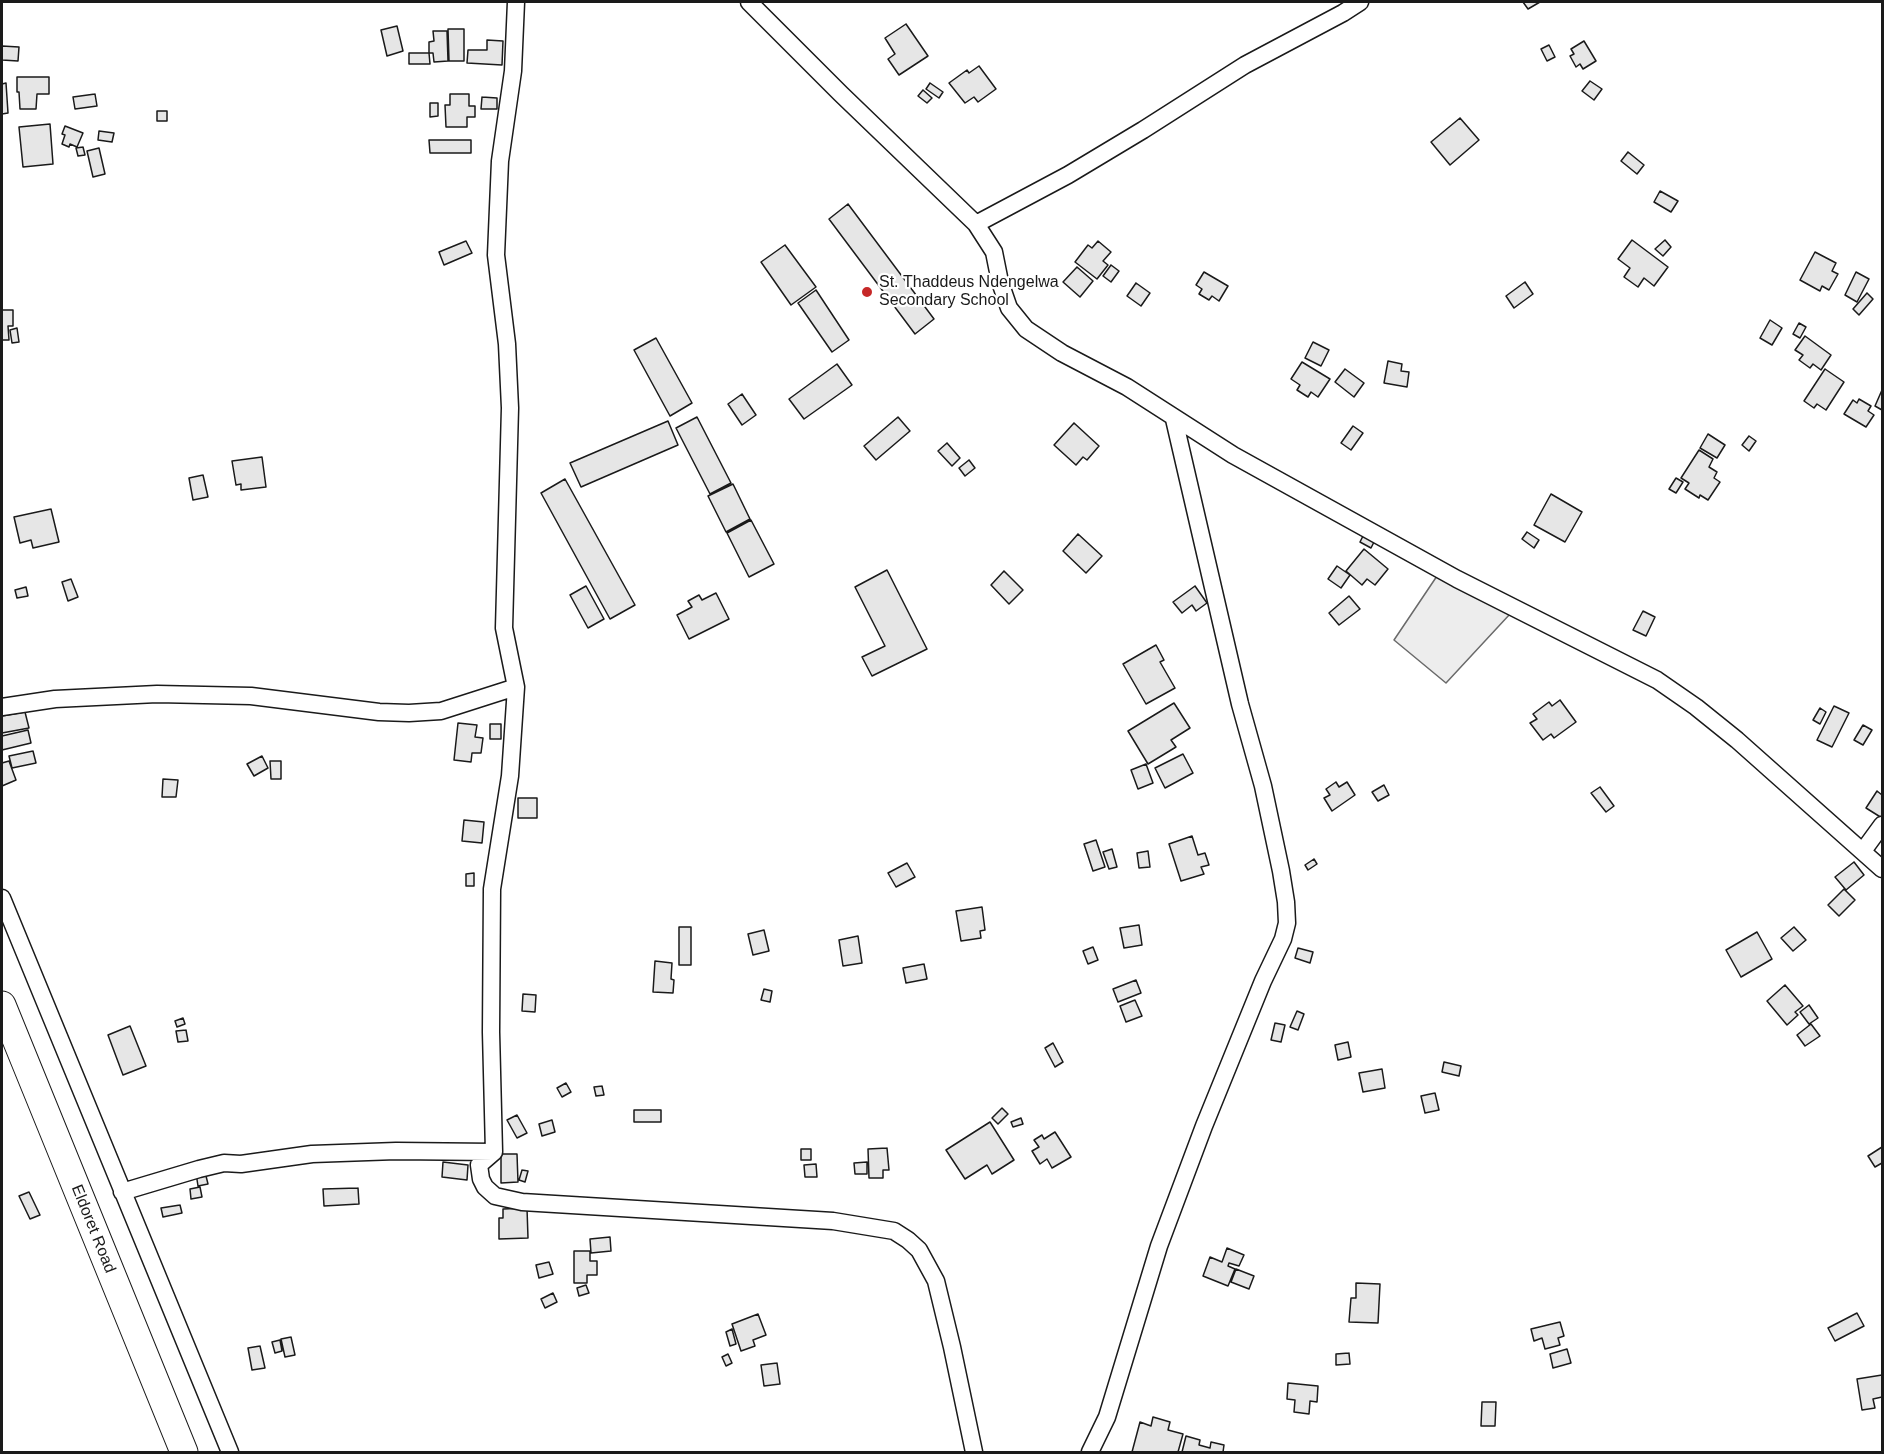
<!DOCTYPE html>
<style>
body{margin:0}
#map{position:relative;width:1884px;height:1454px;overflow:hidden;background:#fff;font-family:Arial,sans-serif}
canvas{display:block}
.frame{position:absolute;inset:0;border:3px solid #1a1a1a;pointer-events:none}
</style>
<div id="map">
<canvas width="1884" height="1454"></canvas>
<div class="frame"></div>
</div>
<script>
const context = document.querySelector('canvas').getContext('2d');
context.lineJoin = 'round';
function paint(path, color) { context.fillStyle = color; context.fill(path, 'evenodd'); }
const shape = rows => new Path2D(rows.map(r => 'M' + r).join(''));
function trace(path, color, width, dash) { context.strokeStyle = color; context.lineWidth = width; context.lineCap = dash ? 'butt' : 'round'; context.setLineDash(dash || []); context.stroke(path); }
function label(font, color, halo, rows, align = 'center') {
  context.font = font + ' Arial,sans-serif'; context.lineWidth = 4.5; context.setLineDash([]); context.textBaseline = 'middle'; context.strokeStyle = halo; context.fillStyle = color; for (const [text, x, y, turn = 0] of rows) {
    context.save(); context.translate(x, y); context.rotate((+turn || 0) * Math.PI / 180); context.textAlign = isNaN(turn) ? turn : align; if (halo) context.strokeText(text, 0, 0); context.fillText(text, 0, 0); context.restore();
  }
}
const built = shape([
 [1437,576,1510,614,1446,683,1394,640,1437,576]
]);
const building = shape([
 [1523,2,1540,2,1528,9,1523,2],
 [906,24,928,56,899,75,888,59,895,54,885,38,906,24],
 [397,26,403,51,387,56,381,30,397,26],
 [448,29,464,29,464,61,449,61,448,29],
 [433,31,447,31,448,61,434,62,433,53,429,53,429,42,434,41,433,31],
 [487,40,503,41,502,65,467,63,468,50,487,50,487,40],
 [1584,41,1596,61,1583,69,1580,64,1576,67,1570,56,1574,54,1571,49,1584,41],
 [1549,45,1555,57,1547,61,1541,49,1549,45],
 [2,46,19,47,18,61,2,60,2,46],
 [409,53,429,53,430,64,409,64,409,53],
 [979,66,996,89,978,102,974,97,965,103,949,83,967,70,969,73,979,66],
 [17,77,49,77,49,94,37,94,36,109,20,109,19,92,17,92,17,77],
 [1590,81,1602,89,1594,100,1582,91,1590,81],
 [6,83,8,113,2,114,2,84,6,83],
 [930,83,943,92,939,98,926,89,930,83],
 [923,90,932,98,927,103,918,96,923,90],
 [95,94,97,106,75,109,73,97,95,94],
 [450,94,469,94,469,106,475,106,475,117,467,117,467,127,446,127,445,105,450,105,450,94],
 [482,97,497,98,497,109,481,109,482,97],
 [430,103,438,103,438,116,430,117,430,103],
 [157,111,167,111,167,121,157,121,157,111],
 [1460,118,1479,140,1450,165,1431,142,1460,118],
 [50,124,53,164,23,167,19,127,50,124],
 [65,126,83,133,77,147,70,144,69,147,62,144,65,135,62,134,65,126],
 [99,131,114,133,112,142,98,140,99,131],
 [429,140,471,140,471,153,430,153,429,140],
 [83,147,85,155,78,156,76,148,83,147],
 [99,148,105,174,93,177,87,151,99,148],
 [1628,152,1644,165,1637,174,1621,161,1628,152],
 [1660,191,1678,201,1671,212,1654,202,1660,191],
 [848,204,934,319,915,334,829,219,848,204],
 [1632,240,1668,267,1654,286,1644,278,1638,287,1624,277,1630,268,1618,259,1632,240],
 [1665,240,1671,247,1663,256,1655,249,1665,240],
 [466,241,472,253,444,265,439,252,466,241],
 [1098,241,1111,252,1103,261,1108,265,1097,279,1075,262,1088,245,1092,248,1098,241],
 [785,245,816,287,791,305,761,262,785,245],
 [1815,252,1836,263,1832,271,1838,274,1829,290,1822,286,1820,291,1800,280,1815,252],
 [1111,265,1119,271,1111,282,1103,276,1111,265],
 [1077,267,1093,281,1080,297,1063,282,1077,267],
 [1204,272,1228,286,1219,301,1212,296,1209,300,1199,294,1202,289,1196,285,1204,272],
 [1856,272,1869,279,1857,302,1845,295,1856,272],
 [1525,282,1533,294,1514,308,1506,296,1525,282],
 [1136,283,1150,293,1141,306,1127,296,1136,283],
 [816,290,849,340,832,352,798,303,816,290],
 [1867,293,1873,299,1859,315,1853,309,1867,293],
 [2,310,13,310,13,326,8,326,9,340,2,340,2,310],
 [1770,320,1782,328,1772,345,1760,338,1770,320],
 [1799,323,1806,327,1800,338,1793,334,1799,323],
 [17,328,19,342,12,343,10,330,17,328],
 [1805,336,1831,355,1821,370,1813,364,1810,368,1799,360,1803,355,1795,350,1805,336],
 [656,338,692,403,670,416,634,350,656,338],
 [1313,342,1329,350,1321,366,1305,358,1313,342],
 [1388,361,1402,364,1401,371,1409,372,1407,387,1384,383,1388,361],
 [1302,362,1330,379,1318,397,1311,392,1308,397,1297,390,1300,385,1291,379,1302,362],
 [837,364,852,385,804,419,789,399,837,364],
 [1345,369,1364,383,1354,397,1335,382,1345,369],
 [1825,369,1844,382,1826,410,1817,404,1814,408,1804,401,1825,369],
 [1882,390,1882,410,1875,406,1882,390],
 [742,394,756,415,742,425,728,404,742,394],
 [1859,399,1871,406,1868,411,1874,415,1866,427,1844,414,1853,400,1857,403,1859,399],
 [697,417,731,483,710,494,676,428,697,417],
 [898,417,910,431,876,460,864,446,898,417],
 [668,421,678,445,581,487,570,463,668,421],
 [1074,423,1099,446,1087,460,1083,457,1076,465,1054,445,1074,423],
 [1353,426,1363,433,1351,450,1341,443,1353,426],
 [1708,434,1725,445,1717,458,1700,448,1708,434],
 [1749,436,1756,441,1749,451,1742,445,1749,436],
 [947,443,960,458,952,466,938,451,947,443],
 [1699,450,1713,459,1709,467,1717,472,1714,478,1720,482,1708,500,1700,495,1699,498,1685,489,1689,483,1681,478,1699,450],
 [262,457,266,487,241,490,241,484,236,485,232,461,262,457],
 [969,460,975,468,965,476,959,468,969,460],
 [203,475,208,497,193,500,189,478,203,475],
 [1676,478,1683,482,1676,493,1669,489,1676,478],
 [565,479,635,605,610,619,541,493,565,479],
 [733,484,750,519,726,532,708,496,733,484],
 [1551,494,1582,512,1565,542,1534,525,1551,494],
 [51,509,59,542,33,548,31,540,20,543,14,517,51,509],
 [751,520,774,564,749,577,727,533,751,520],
 [1527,532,1539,540,1534,548,1522,539,1527,532],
 [1078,534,1102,556,1086,573,1063,551,1078,534],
 [1364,534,1375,540,1371,548,1360,542,1364,534],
 [1364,549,1388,569,1375,585,1367,579,1362,585,1346,571,1364,549],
 [1337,566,1350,575,1341,588,1328,579,1337,566],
 [887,570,927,649,872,676,862,657,885,646,855,587,887,570],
 [1004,571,1023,590,1009,604,991,585,1004,571],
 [71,579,78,597,68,601,62,582,71,579],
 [586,586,604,619,588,628,570,595,586,586],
 [1195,586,1207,603,1196,611,1192,605,1182,613,1173,602,1195,586],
 [26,587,28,596,17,598,15,590,26,587],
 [716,593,729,619,689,639,677,615,692,607,688,601,699,595,702,600,716,593],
 [1349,596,1360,609,1339,625,1329,613,1349,596],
 [1643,611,1655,617,1646,636,1633,630,1643,611],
 [1156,645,1164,660,1160,662,1175,688,1146,704,1123,664,1156,645],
 [1560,700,1576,722,1554,738,1551,734,1543,740,1530,723,1537,719,1533,714,1549,702,1552,706,1560,700],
 [1174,703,1190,728,1171,740,1176,747,1148,764,1128,731,1174,703],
 [1834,706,1849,713,1832,747,1817,740,1834,706],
 [1820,708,1826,712,1820,724,1813,720,1820,708],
 [25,712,29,728,2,733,2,716,25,712],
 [458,723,477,725,475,737,483,738,481,753,472,753,471,762,454,760,458,723],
 [490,724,501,724,501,739,490,739,490,724],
 [1863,725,1872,730,1863,745,1854,740,1863,725],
 [28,730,31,743,2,750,2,736,28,730],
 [33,751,36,763,12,768,9,756,33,751],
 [1183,754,1193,773,1165,788,1155,768,1183,754],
 [262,756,268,768,254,776,247,764,262,756],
 [9,761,16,780,2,786,2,763,9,761],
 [270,761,281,761,281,779,271,779,270,761],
 [1146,764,1153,783,1138,789,1131,770,1146,764],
 [163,779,178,780,176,797,162,797,163,779],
 [1336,782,1339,787,1347,782,1355,795,1332,811,1324,798,1330,795,1326,789,1336,782],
 [1384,785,1389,795,1378,801,1372,792,1384,785],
 [1600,787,1614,806,1606,812,1591,793,1600,787],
 [1877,791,1882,795,1882,818,1866,808,1877,791],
 [518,798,537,798,537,818,518,818,518,798],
 [464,820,484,822,482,843,462,841,464,820],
 [1192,836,1198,855,1205,853,1209,865,1201,867,1204,874,1181,881,1169,844,1192,836],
 [1096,840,1105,867,1093,871,1084,844,1096,840],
 [1112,849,1117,867,1109,869,1103,852,1112,849],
 [1148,851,1150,867,1139,868,1137,853,1148,851],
 [1314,859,1317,864,1308,870,1305,865,1314,859],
 [1854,862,1864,875,1846,890,1835,877,1854,862],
 [907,863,915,877,896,887,888,873,907,863],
 [474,873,474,886,466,886,466,874,474,873],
 [1844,889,1855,900,1839,916,1828,905,1844,889],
 [982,907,985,930,980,931,981,938,961,941,956,911,982,907],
 [1139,925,1142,945,1124,948,1120,928,1139,925],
 [679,927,691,927,691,965,679,965,679,927],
 [1794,927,1806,940,1793,951,1781,938,1794,927],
 [764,930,769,951,753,955,748,934,764,930],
 [1757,932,1772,959,1741,977,1726,950,1757,932],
 [858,936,862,963,843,966,839,940,858,936],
 [1093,947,1098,960,1088,964,1083,951,1093,947],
 [1298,948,1313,952,1310,963,1295,958,1298,948],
 [655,961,672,963,671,979,674,980,673,993,653,992,655,961],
 [924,964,927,979,906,983,903,968,924,964],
 [1136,980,1141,993,1118,1002,1113,989,1136,980],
 [1785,985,1803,1006,1795,1012,1798,1015,1787,1025,1767,1001,1785,985],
 [764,989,772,991,770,1002,761,1000,764,989],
 [523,994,536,995,535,1012,522,1011,523,994],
 [1135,1000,1142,1016,1126,1022,1120,1006,1135,1000],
 [1809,1005,1818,1018,1809,1024,1800,1012,1809,1005],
 [1297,1011,1304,1014,1298,1030,1290,1027,1297,1011],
 [183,1018,185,1024,177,1027,175,1021,183,1018],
 [1275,1023,1285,1025,1281,1042,1271,1040,1275,1023],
 [1811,1024,1820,1036,1805,1046,1797,1035,1811,1024],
 [130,1026,146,1066,123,1075,108,1035,130,1026],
 [186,1030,188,1041,178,1042,176,1031,186,1030],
 [1348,1042,1351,1057,1338,1060,1335,1045,1348,1042],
 [1053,1043,1063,1062,1055,1067,1045,1048,1053,1043],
 [1444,1062,1461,1066,1459,1076,1442,1072,1444,1062],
 [1382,1069,1385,1088,1363,1092,1359,1073,1382,1069],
 [566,1083,571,1092,562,1097,557,1088,566,1083],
 [602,1086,604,1095,596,1096,594,1087,602,1086],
 [1435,1093,1439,1110,1425,1113,1421,1096,1435,1093],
 [1002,1108,1008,1114,998,1124,992,1118,1002,1108],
 [634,1110,661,1110,661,1122,634,1122,634,1110],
 [517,1115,527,1133,517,1138,507,1120,517,1115],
 [1021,1118,1023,1124,1013,1127,1011,1122,1021,1118],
 [552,1120,555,1132,542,1136,539,1124,552,1120],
 [990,1122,1014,1160,992,1174,987,1165,965,1179,946,1150,990,1122],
 [1055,1132,1071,1157,1052,1168,1047,1159,1040,1164,1032,1151,1039,1147,1034,1140,1042,1135,1044,1139,1055,1132],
 [1882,1147,1882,1163,1875,1167,1868,1156,1882,1147],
 [887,1148,889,1170,883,1170,883,1178,869,1178,868,1149,887,1148],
 [801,1149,811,1149,811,1160,801,1160,801,1149],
 [501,1154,517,1154,518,1182,501,1183,501,1154],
 [443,1162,468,1165,467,1180,442,1177,443,1162],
 [867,1162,867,1174,855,1174,854,1163,867,1162],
 [816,1164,817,1177,805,1177,804,1165,816,1164],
 [522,1170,528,1171,525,1182,519,1180,522,1170],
 [205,1172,208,1184,198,1186,196,1173,205,1172],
 [200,1187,202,1197,191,1199,190,1189,200,1187],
 [358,1188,359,1204,324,1206,323,1189,358,1188],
 [29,1192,40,1215,30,1219,19,1196,29,1192],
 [180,1205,182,1213,163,1217,161,1208,180,1205],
 [527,1208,528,1238,499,1239,499,1218,503,1218,503,1209,527,1208],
 [610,1237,611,1251,591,1253,590,1239,610,1237],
 [1227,1248,1244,1255,1239,1266,1229,1263,1228,1266,1235,1269,1228,1286,1203,1276,1210,1257,1222,1262,1227,1248],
 [574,1251,590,1251,590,1261,597,1261,597,1275,587,1275,587,1283,574,1283,574,1251],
 [549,1262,553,1274,539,1278,536,1265,549,1262],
 [1236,1269,1254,1276,1249,1289,1231,1282,1236,1269],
 [1356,1283,1380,1284,1378,1323,1349,1322,1351,1298,1356,1298,1356,1283],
 [586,1285,589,1293,579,1296,577,1288,586,1285],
 [553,1293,557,1302,545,1308,541,1299,553,1293],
 [1857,1313,1864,1326,1835,1341,1828,1328,1857,1313],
 [758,1314,766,1335,753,1340,755,1346,741,1351,732,1324,758,1314],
 [1560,1322,1564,1336,1558,1338,1560,1345,1545,1349,1542,1338,1534,1341,1531,1329,1560,1322],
 [732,1329,736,1344,730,1346,726,1332,732,1329],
 [291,1337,295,1355,285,1357,281,1339,291,1337],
 [280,1340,282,1351,275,1353,272,1342,280,1340],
 [260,1346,265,1368,252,1370,248,1348,260,1346],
 [1567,1349,1571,1363,1553,1368,1550,1354,1567,1349],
 [1349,1353,1350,1364,1336,1365,1336,1354,1349,1353],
 [728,1354,732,1363,726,1366,722,1357,728,1354],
 [777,1363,780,1384,764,1386,761,1365,777,1363],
 [1882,1375,1882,1397,1873,1399,1875,1408,1862,1410,1857,1379,1882,1375],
 [1288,1383,1318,1386,1317,1402,1310,1401,1309,1414,1294,1412,1295,1400,1287,1399,1288,1383],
 [1482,1402,1496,1402,1495,1426,1481,1426,1482,1402],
 [1153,1417,1170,1422,1168,1430,1183,1434,1178,1452,1132,1452,1140,1422,1151,1426,1153,1417],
 [1186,1436,1200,1440,1199,1445,1210,1448,1211,1442,1224,1445,1223,1452,1182,1452,1186,1436]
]);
const minor = shape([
 [749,2,841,94,976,224],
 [1360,2,1343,13,1245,65,1143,130,1068,175,976,224,994,252,1000,282,1009,308,1026,329,1062,353,1127,387,1233,455,1457,579,1657,680,1696,707,1737,740,1882,869],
 [516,687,510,776,492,889,491,1032,494,1152,479,1165,481,1179,485,1187,495,1196,522,1202,833,1221,894,1231,908,1240,919,1250,936,1281,952,1347,974,1452],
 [2,707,55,699,157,694,251,696,379,712,409,713,441,711,516,687,504,628,510,408,507,344,496,255,500,161,513,71,516,2],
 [1863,851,1882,825],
 [2,898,230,1452],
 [122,1192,199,1169,224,1163,241,1164,312,1154,396,1151,494,1152],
 [1090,1452,1107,1417,1159,1246,1204,1126,1263,981,1283,939,1287,923,1286,902,1281,871,1263,786,1240,704,1174,419]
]);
const trunk = shape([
 [2,1005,184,1452]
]);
const markers = [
 [867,292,6,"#c62828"]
];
const poiNames = [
 ["St. Thaddeus Ndengelwa",879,283],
 ["Secondary School",879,301]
];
const streetNames = [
 ["Eldoret Road",93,1229,68]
];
paint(built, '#ededed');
trace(built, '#6a6a6a', 1.5);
paint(building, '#e6e6e6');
trace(building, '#1a1a1a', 1.5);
trace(minor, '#1a1a1a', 19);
trace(trunk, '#1a1a1a', 29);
trace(minor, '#fff', 16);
trace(trunk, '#fff', 27);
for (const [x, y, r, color] of markers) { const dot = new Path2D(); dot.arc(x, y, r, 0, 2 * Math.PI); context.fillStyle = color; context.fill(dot); trace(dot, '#fff', 2); }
label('16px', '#1a1a1a', '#fff', poiNames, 'left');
label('16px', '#1a1a1a', '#fff', streetNames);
</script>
